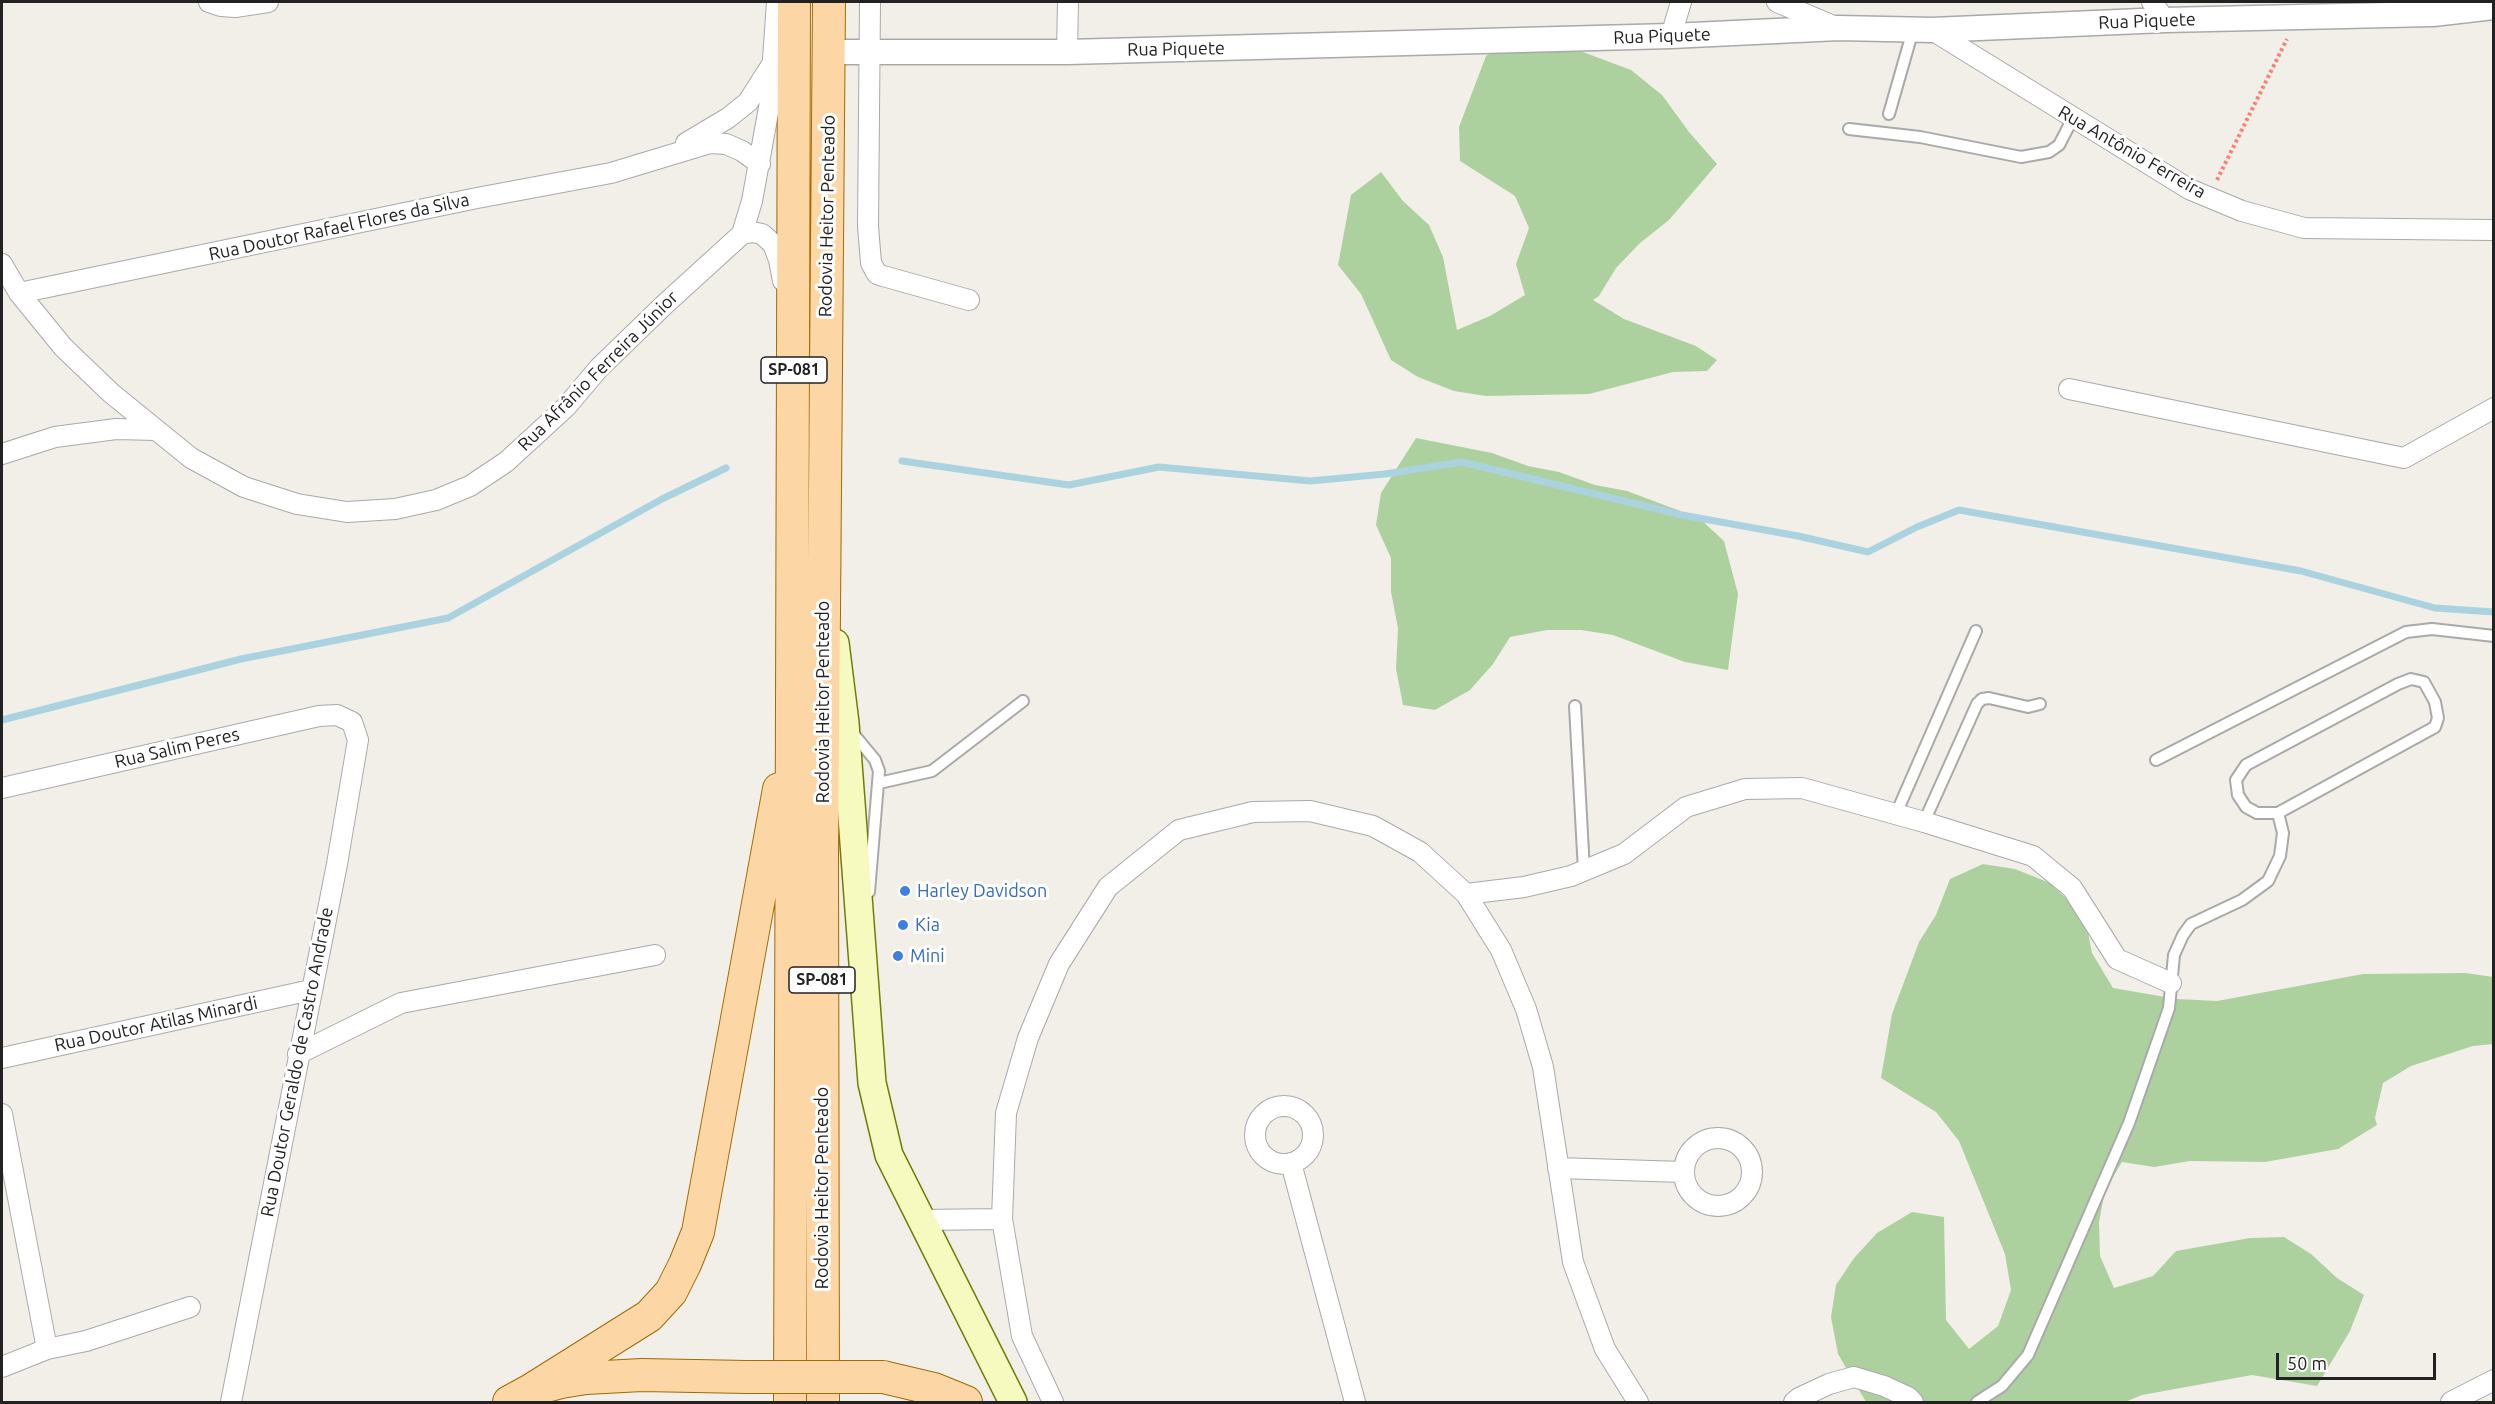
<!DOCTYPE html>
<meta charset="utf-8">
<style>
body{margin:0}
#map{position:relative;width:2495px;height:1404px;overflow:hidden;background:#f2efe9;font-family:Ubuntu,sans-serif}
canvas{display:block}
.frame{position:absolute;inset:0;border:3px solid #222;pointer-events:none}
.scale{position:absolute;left:2276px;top:1353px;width:160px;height:27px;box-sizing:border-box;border:3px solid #222;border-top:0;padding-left:8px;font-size:18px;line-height:21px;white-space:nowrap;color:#222;-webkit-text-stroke:4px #fff;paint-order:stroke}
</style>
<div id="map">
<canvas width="2495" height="1404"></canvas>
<div class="frame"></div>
<div class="scale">50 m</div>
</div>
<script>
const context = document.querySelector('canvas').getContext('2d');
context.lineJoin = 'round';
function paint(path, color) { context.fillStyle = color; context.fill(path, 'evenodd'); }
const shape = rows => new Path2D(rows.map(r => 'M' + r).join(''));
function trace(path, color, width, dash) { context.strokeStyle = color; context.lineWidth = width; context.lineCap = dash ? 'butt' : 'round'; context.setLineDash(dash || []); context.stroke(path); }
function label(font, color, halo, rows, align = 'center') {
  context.font = font + ' Ubuntu,sans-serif'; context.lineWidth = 6; context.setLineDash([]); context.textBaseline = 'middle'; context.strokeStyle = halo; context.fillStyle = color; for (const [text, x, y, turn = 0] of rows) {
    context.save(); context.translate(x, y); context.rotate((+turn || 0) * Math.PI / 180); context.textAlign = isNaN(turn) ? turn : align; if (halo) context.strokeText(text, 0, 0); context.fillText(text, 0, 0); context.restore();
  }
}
const forest = shape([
 [1521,35,1559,43,1631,70,1662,95,1689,132,1717,164,1669,220,1640,243,1616,268,1599,296,1593,300,1624,319,1696,346,1717,360,1707,371,1673,372,1589,394,1486,396,1454,391,1418,377,1391,360,1361,294,1338,265,1351,195,1381,172,1403,201,1429,225,1443,257,1457,330,1490,316,1525,295,1516,264,1529,228,1515,196,1460,161,1459,127,1486,56],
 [1416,438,1492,453,1528,466,1559,472,1595,485,1627,491,1699,518,1724,541,1738,594,1728,670,1685,662,1613,635,1581,630,1547,630,1510,637,1493,664,1470,690,1435,710,1403,705,1396,669,1398,628,1391,592,1391,558,1376,525,1381,493],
 [1983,864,2015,869,2050,883,2085,917,2092,953,2113,988,2177,999,2217,1001,2363,974,2466,973,2493,977,2493,1044,2473,1046,2411,1066,2383,1083,2375,1118,2377,1125,2338,1149,2265,1162,2190,1161,2154,1167,2122,1162,2105,1190,2099,1222,2100,1256,2114,1288,2153,1276,2176,1251,2250,1238,2284,1237,2311,1254,2337,1278,2364,1295,2350,1331,2317,1386,2252,1375,2142,1395,2125,1402,1866,1402,1838,1354,1831,1317,1836,1285,1854,1258,1877,1233,1912,1212,1944,1217,1946,1320,1969,1349,1998,1326,2011,1290,2005,1254,1959,1141,1936,1112,1881,1078,1892,1014,1919,942,1936,915,1950,879]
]);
const stream = shape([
 [902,461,1069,485,1159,467,1310,481,1385,474,1462,462,1682,515,1798,536,1868,552,1917,527,1959,510,2301,571,2435,608,2494,612],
 [2,720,241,659,448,618,662,499,726,468]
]);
const path = shape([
 [2217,180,2287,39]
]);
const service = shape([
 [1889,114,1913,30],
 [1849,129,1920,137,2021,157,2049,152,2059,145,2073,118],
 [2411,679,2424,682,2435,702,2438,718,2435,727,2278,813,2257,813,2246,807,2238,795,2236,780,2246,765,2398,684,2411,679],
 [1575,706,1584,871],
 [851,731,875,760,879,771,869,892],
 [2156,760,2406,632,2432,629,2494,636],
 [879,783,932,771,1023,701],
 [1896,814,1976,631],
 [1924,822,1977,704,1982,699,1989,698,2028,707,2040,704],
 [1977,1402,2002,1386,2028,1355,2129,1123,2169,1008,2174,955,2183,935,2191,924,2242,900,2268,881,2280,856,2283,833,2278,813]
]);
const minor = shape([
 [209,2,221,6,235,7,268,2],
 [870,2,868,226,871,263,877,274,883,276,969,300],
 [1777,2,1838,28],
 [2152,2,2165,20],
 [1932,30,2189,189,2242,211,2304,228,2494,230],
 [1671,36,1681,2],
 [1067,52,1068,2],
 [686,143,728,118,748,102,771,66],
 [742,234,752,201,770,102,777,2],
 [2,264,19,293,63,347,111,393,191,458,244,487,297,504,347,512,395,509,436,500,470,486,506,462,566,407,599,368,664,305,742,234,752,232,762,234,773,244,779,260,783,281],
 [19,293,477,198,611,173,710,143,726,144,742,151,760,164],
 [2069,389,2404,458,2494,408],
 [2,454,55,437,116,429,156,430],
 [2,788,319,716,337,715,352,722,358,740,337,864,231,1402],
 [1466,894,1524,887,1571,876,1624,854,1686,807,1745,789,1802,788,1924,822,2033,856,2072,888,2117,959,2171,983],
 [298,1054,401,1003,655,955],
 [2,1058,311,990],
 '1255 1135a29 29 0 1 1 58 0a29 29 0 1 1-58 0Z',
 [2,1114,47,1349],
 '1684 1172a34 34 0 1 1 68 0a34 34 0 1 1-68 0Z',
 [1291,1163,1355,1402],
 [1558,1168,1683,1172],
 [921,1220,1002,1219],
 [2,1367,47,1349,86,1341,190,1307],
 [1053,1402,1022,1336,1002,1219,1006,1113,1028,1038,1059,964,1108,887,1179,830,1253,812,1310,811,1373,826,1420,852,1466,894,1501,950,1526,1009,1543,1067,1573,1262,1605,1349,1638,1402],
 [1794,1402,1799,1398,1829,1384,1854,1377,1884,1386,1908,1397,1913,1402],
 [2451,1402,2494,1380]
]);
const tertiary = shape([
 [829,52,1067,52,1671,36,1839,28,1932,30,2165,20,2433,14,2494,7]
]);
const secondary = shape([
 [835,643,845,723,872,1083,889,1155,1013,1402]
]);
const primary = shape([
 [883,1377,934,1389,966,1402],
 [531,1390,649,1316,671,1292,685,1264,698,1232,779,789],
 [509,1402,531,1390,561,1382,586,1378,642,1375,747,1377],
 [790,1402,794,2],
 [823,1402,822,854,829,2]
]);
const primaryBridge = shape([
 [747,1377,883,1377]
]);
const markers = [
 [905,891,6,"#3f7fe0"],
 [903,925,6,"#3f7fe0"],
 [898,956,6,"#3f7fe0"]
];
const shields = [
 [794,370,66],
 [822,980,66]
];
const shieldNames = [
 ["SP-081",794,370],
 ["SP-081",822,980]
];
const streetNames = [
 ["Rua Piquete",2147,21,-2],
 ["Rua Piquete",1662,36,-2],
 ["Rua Piquete",1176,49,-1],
 ["Rua Antônio Ferreira",2132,152,30],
 ["Rodovia Heitor Penteado",827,216,-89],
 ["Rua Doutor Rafael Flores da Silva",339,227,-12],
 ["Rua Afrânio Ferreira Júnior",598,371,-45],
 ["Rodovia Heitor Penteado",823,702,-90],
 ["Rua Salim Peres",177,748,-13],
 ["Rua Doutor Atilas Minardi",156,1024,-12],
 ["Rua Doutor Geraldo de Castro Andrade",297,1062,-79],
 ["Rodovia Heitor Penteado",822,1188,-90]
];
const shopNames = [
 ["Harley Davidson",917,891],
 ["Kia",915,925],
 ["Mini",910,956]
];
paint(forest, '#add19e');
trace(stream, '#aad3df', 7);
trace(service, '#a9a9a9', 14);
trace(minor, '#a9a9a9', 22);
trace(tertiary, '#a9a9a9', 27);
trace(secondary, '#707d05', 30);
trace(primary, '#a06b00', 34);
trace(path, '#fa8072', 4, [3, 3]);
trace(service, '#fff', 10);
trace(minor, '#fff', 20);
trace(tertiary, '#fff', 24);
trace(secondary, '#f7fabf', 27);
trace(primary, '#fcd6a4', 32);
trace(primaryBridge, '#a06b00', 34, []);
trace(primaryBridge, '#fcd6a4', 32);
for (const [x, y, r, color] of markers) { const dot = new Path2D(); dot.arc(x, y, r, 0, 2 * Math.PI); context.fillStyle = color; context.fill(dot); trace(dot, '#fff', 2); }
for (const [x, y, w] of shields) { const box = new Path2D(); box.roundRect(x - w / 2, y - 13, w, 26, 4.5); context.fillStyle = '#fff'; context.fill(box); trace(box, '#222', 1.5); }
label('bold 16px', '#222', null, shieldNames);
label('18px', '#222', '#fff', streetNames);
label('18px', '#366cbe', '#fff', shopNames, 'left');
</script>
